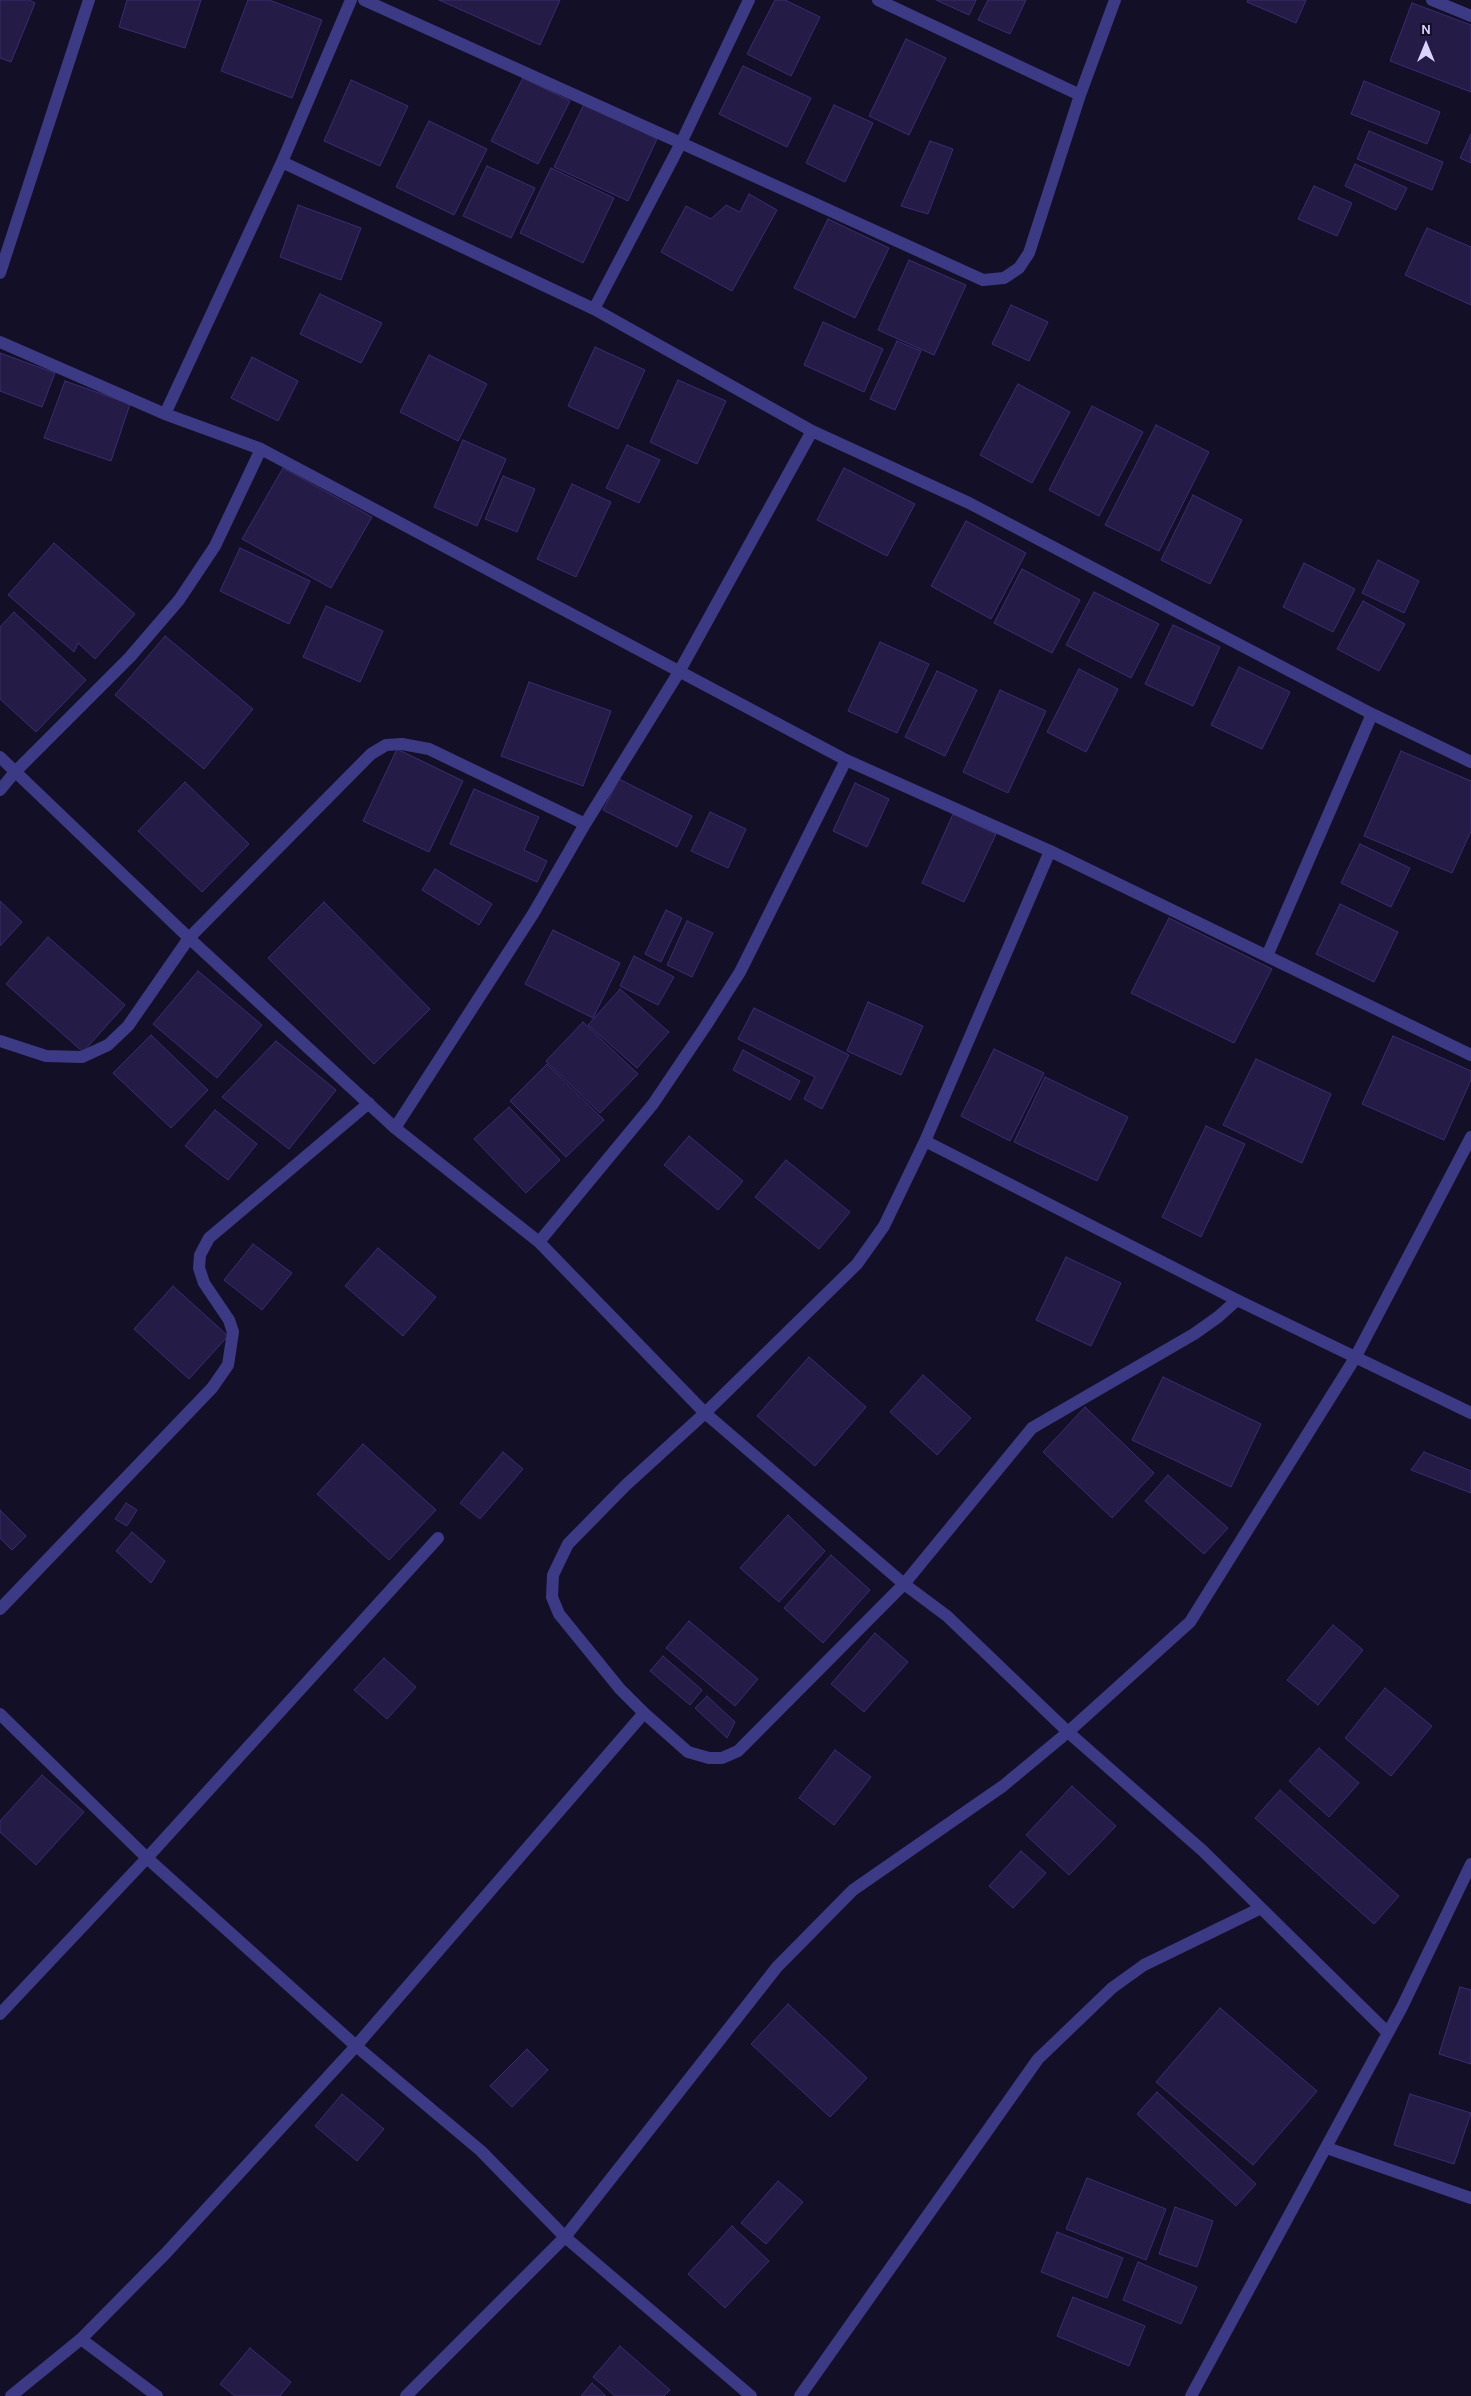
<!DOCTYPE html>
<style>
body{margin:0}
#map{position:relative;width:1471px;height:2396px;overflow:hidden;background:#130f26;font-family:Karla,sans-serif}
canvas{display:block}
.north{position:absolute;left:1401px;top:20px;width:50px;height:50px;-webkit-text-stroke:4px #130f26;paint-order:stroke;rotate:0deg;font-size:14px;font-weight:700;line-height:20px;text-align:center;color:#d9d4ff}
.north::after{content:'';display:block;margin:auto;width:18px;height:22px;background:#d9d4ff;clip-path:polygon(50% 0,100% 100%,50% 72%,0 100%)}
</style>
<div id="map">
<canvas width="1471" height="2396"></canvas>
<div class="north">N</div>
</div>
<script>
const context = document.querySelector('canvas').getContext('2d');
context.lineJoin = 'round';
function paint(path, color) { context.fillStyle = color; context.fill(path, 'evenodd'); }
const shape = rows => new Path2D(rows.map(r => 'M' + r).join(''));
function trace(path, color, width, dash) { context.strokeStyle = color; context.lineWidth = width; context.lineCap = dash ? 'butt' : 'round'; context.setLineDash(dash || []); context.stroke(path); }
const building = shape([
 [0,0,29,0,35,3,11,62,0,58,0,0],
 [127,0,201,0,185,48,119,27,127,0],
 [248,0,269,0,322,20,292,98,221,71,248,0],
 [439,0,560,0,540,45,439,0],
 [775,0,785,0,820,17,791,76,747,54,775,0],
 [936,0,976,0,969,15,936,0],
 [988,0,1026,0,1010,34,978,20,988,0],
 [1248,0,1306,0,1296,23,1247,2,1248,0],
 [1412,3,1471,25,1471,92,1390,61,1412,3],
 [906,39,946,58,909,135,869,116,906,39],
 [743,66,811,98,787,147,719,114,743,66],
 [523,78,570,101,538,164,491,141,523,78],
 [351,80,408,106,380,166,324,141,351,80],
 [1364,81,1440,112,1427,144,1351,114,1364,81],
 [584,104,657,139,628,201,554,167,584,104],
 [834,105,873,123,845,182,806,163,834,105],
 [429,121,487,149,454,215,396,187,429,121],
 [1369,131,1443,162,1432,190,1357,159,1369,131],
 [1471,134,1471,163,1460,158,1471,134],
 [930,141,953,149,928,214,901,206,930,141],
 [1355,164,1407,188,1396,210,1345,186,1355,164],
 [487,166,535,188,511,238,463,216,487,166],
 [551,168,614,198,583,263,520,233,551,168],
 [1314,186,1352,203,1337,236,1298,219,1314,186],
 [749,194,777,210,732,291,661,252,686,206,711,219,726,205,740,212,749,194],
 [298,205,361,228,341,280,280,257,298,205],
 [828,219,889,248,855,318,794,288,828,219],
 [1427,228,1471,247,1471,305,1405,275,1427,228],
 [909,260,966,285,934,355,878,330,909,260],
 [320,294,382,323,361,363,300,334,320,294],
 [1011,305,1048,322,1029,361,992,344,1011,305],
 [823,322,883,349,864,392,804,365,823,322],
 [897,341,921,351,895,410,870,399,897,341],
 [595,347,645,370,618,429,568,406,595,347],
 [0,353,55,373,42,407,0,391,0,353],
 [429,355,487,384,458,441,400,412,429,355],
 [252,357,298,381,278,421,231,398,252,357],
 [678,380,726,401,697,464,650,442,678,380],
 [65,381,130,404,111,461,44,438,65,381],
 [1018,384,1070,412,1032,483,980,455,1018,384],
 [1092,406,1143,432,1099,516,1049,490,1092,406],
 [1156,425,1209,452,1159,551,1105,525,1156,425],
 [463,440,506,459,477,526,434,507,463,440],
 [627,445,660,460,639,503,606,488,627,445],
 [283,468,372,517,331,588,242,539,283,468],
 [844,468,915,504,887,556,817,520,844,468],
 [503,476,535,489,517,532,485,519,503,476],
 [572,484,611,502,576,577,537,559,572,484],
 [1193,495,1242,520,1210,584,1161,560,1193,495],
 [966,521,1026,553,991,619,931,586,966,521],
 [54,543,135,614,95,659,78,643,74,652,8,595,54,543],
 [240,548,310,581,289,624,220,591,240,548],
 [1378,560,1419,581,1404,613,1362,593,1378,560],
 [1304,563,1355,589,1333,632,1283,607,1304,563],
 [1022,569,1080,600,1052,653,994,623,1022,569],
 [1094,592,1159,624,1131,678,1066,645,1094,592],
 [1363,601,1405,624,1379,671,1337,649,1363,601],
 [326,606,383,631,360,682,303,657,326,606],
 [14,612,86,680,36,732,0,699,0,627,14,612],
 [1173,625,1220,647,1193,706,1145,684,1173,625],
 [165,636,253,709,204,769,115,695,165,636],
 [880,642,929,664,897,733,848,711,880,642],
 [1239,667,1290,692,1262,749,1211,725,1239,667],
 [1079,669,1118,689,1086,752,1047,732,1079,669],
 [937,671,977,690,945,756,905,737,937,671],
 [529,682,611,711,583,786,501,756,529,682],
 [1000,690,1046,711,1008,793,963,772,1000,690],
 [397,749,463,781,429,852,363,821,397,749],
 [1401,751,1471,781,1471,831,1452,873,1364,836,1401,751],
 [619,779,692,816,677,847,603,810,619,779],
 [185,782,249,844,202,892,138,831,185,782],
 [855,783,889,799,867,847,833,831,855,783],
 [474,789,539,817,524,850,547,861,537,882,450,844,474,789],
 [710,812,746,829,728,868,691,851,710,812],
 [953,814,996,834,964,902,922,883,953,814],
 [1360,844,1410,868,1391,907,1341,883,1360,844],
 [435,869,492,904,479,925,422,890,435,869],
 [0,901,22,922,0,946,0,901],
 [324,902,430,1009,374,1064,268,958,324,902],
 [1340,904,1398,932,1374,982,1316,954,1340,904],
 [666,910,682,918,661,962,645,954,666,910],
 [1169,918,1272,969,1234,1043,1131,993,1169,918],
 [687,921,713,933,692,977,667,965,687,921],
 [553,930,620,963,593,1018,525,984,553,930],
 [48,937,125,1005,83,1052,6,984,48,937],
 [634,956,674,977,658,1005,620,986,634,956],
 [198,971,262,1025,217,1078,153,1024,198,971],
 [620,989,669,1032,637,1068,588,1025,620,989],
 [868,1002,923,1026,901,1075,847,1051,868,1002],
 [754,1008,849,1055,822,1109,804,1099,815,1077,738,1039,754,1008],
 [583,1022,638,1074,600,1113,546,1061,583,1022],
 [151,1035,208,1090,171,1128,113,1073,151,1035],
 [1393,1036,1471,1071,1471,1080,1444,1140,1362,1104,1393,1036],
 [276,1041,336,1090,289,1149,222,1097,276,1041],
 [994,1049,1044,1073,1010,1141,961,1116,994,1049],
 [743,1050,800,1081,790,1100,733,1070,743,1050],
 [1256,1059,1331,1094,1302,1163,1223,1125,1256,1059],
 [547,1064,604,1120,566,1157,510,1101,547,1064],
 [1045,1077,1128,1117,1097,1181,1014,1142,1045,1077],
 [509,1107,560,1160,526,1193,474,1139,509,1107],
 [215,1110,257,1144,228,1180,185,1146,215,1110],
 [1206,1126,1245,1144,1201,1237,1162,1217,1206,1126],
 [689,1136,743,1181,718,1210,664,1165,689,1136],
 [786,1160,850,1212,819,1249,755,1197,786,1160],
 [253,1244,292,1273,262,1310,224,1280,253,1244],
 [378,1248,436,1297,403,1336,345,1286,378,1248],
 [1066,1257,1121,1283,1091,1346,1036,1320,1066,1257],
 [173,1286,228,1336,189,1379,134,1329,173,1286],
 [809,1357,866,1407,815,1466,757,1416,809,1357],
 [923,1375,971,1418,937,1455,890,1412,923,1375],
 [1163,1377,1261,1424,1231,1487,1132,1440,1163,1377],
 [1085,1407,1154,1473,1112,1518,1043,1452,1085,1407],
 [363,1444,436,1510,389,1560,317,1494,363,1444],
 [503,1452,523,1469,480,1519,460,1503,503,1452],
 [1424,1452,1471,1471,1471,1493,1411,1470,1424,1452],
 [1168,1475,1228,1528,1204,1554,1145,1501,1168,1475],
 [126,1503,137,1510,127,1526,115,1519,126,1503],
 [0,1510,26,1536,12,1550,0,1538,0,1510],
 [788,1515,825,1551,779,1602,740,1568,788,1515],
 [132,1532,165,1561,151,1583,116,1551,132,1532],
 [831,1555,870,1590,823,1643,784,1608,831,1555],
 [689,1621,758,1679,735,1706,666,1648,689,1621],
 [1333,1625,1363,1650,1318,1705,1287,1680,1333,1625],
 [875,1633,908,1662,864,1712,831,1684,875,1633],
 [663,1656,702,1690,690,1705,650,1671,663,1656],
 [384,1658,416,1687,387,1719,354,1690,384,1658],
 [1385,1688,1432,1726,1391,1776,1345,1738,1385,1688],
 [707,1696,735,1722,727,1738,695,1708,707,1696],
 [1319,1748,1359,1783,1329,1817,1289,1781,1319,1748],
 [835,1750,871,1777,834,1825,799,1798,835,1750],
 [42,1775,84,1812,36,1865,0,1832,0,1821,42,1775],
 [1072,1786,1116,1826,1069,1875,1026,1835,1072,1786],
 [1280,1790,1399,1896,1374,1924,1255,1818,1280,1790],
 [1021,1851,1046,1873,1013,1908,989,1886,1021,1851],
 [1460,1987,1471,1990,1471,2064,1439,2054,1460,1987],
 [788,2004,867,2078,830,2117,751,2044,788,2004],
 [1220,2008,1317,2091,1253,2165,1156,2082,1220,2008],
 [527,2049,548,2070,512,2107,490,2086,527,2049],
 [1157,2092,1256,2184,1236,2206,1137,2114,1157,2092],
 [342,2094,384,2129,357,2161,315,2126,342,2094],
 [1410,2094,1471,2113,1454,2164,1394,2145,1410,2094],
 [1087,2178,1166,2209,1146,2260,1066,2229,1087,2178],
 [778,2181,803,2202,766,2244,741,2223,778,2181],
 [1175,2207,1213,2221,1197,2267,1159,2254,1175,2207],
 [732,2226,769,2261,725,2308,688,2274,732,2226],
 [1057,2232,1123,2258,1107,2298,1041,2272,1057,2232],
 [1138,2262,1197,2287,1181,2324,1123,2300,1138,2262],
 [1073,2297,1145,2326,1129,2366,1057,2336,1073,2297],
 [620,2346,670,2390,664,2396,615,2396,593,2377,620,2346],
 [250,2348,291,2382,280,2396,235,2396,220,2384,250,2348],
 [592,2383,606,2396,581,2396,592,2383]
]);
const minor = shape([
 [351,0,282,162,594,309],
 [364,0,681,143,749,0],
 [878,0,1080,95],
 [1115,0,1080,95,1029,253,1019,268,1004,278,983,280,681,143,594,309,812,431,969,503,1372,714,1471,762],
 [1432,0,1471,16],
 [0,273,89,0],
 [0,342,165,414,261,449,846,760,1050,851,1471,1055],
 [165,414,282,162],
 [0,757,189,938,395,1128,539,1242,705,1413,904,1584,947,1616,1068,1732,1203,1851,1388,2033],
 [0,790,15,772,130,657,179,600,215,546,261,449],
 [1267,956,1372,714],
 [0,1041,46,1056,82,1057,108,1045,128,1026,189,938,371,754,386,745,402,744,429,749,585,824],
 [395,1128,533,914,585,824,679,672,812,431],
 [925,1141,1237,1300,1471,1413],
 [539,1242,653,1104,705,1027,740,972,846,760],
 [0,1609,212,1388,228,1365,233,1332,229,1320,204,1283,199,1268,200,1255,209,1238,369,1103],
 [644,1713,688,1752,709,1758,722,1758,738,1751,904,1584,1032,1428,1194,1334,1218,1317,1237,1300],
 [0,1714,147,1858,356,2046,481,2151,565,2237,777,1967,853,1890,1003,1786,1068,1732,1190,1622,1355,1358,1471,1137],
 [0,2014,147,1858,438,1538],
 [1327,2148,1471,2198],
 [81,2339,157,2396],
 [11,2396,81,2339,166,2253,356,2046,644,1713,620,1689,559,1614,552,1597,553,1575,568,1544,626,1485,705,1413,857,1264,884,1226,925,1141,1050,851],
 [406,2396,565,2237,751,2396],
 [800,2396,1038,2059,1112,1988,1144,1965,1261,1908],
 [1191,2396,1402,2007,1471,1864]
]);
paint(building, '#241b47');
trace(building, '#3b2d73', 1);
trace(minor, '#3d3a85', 12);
</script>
